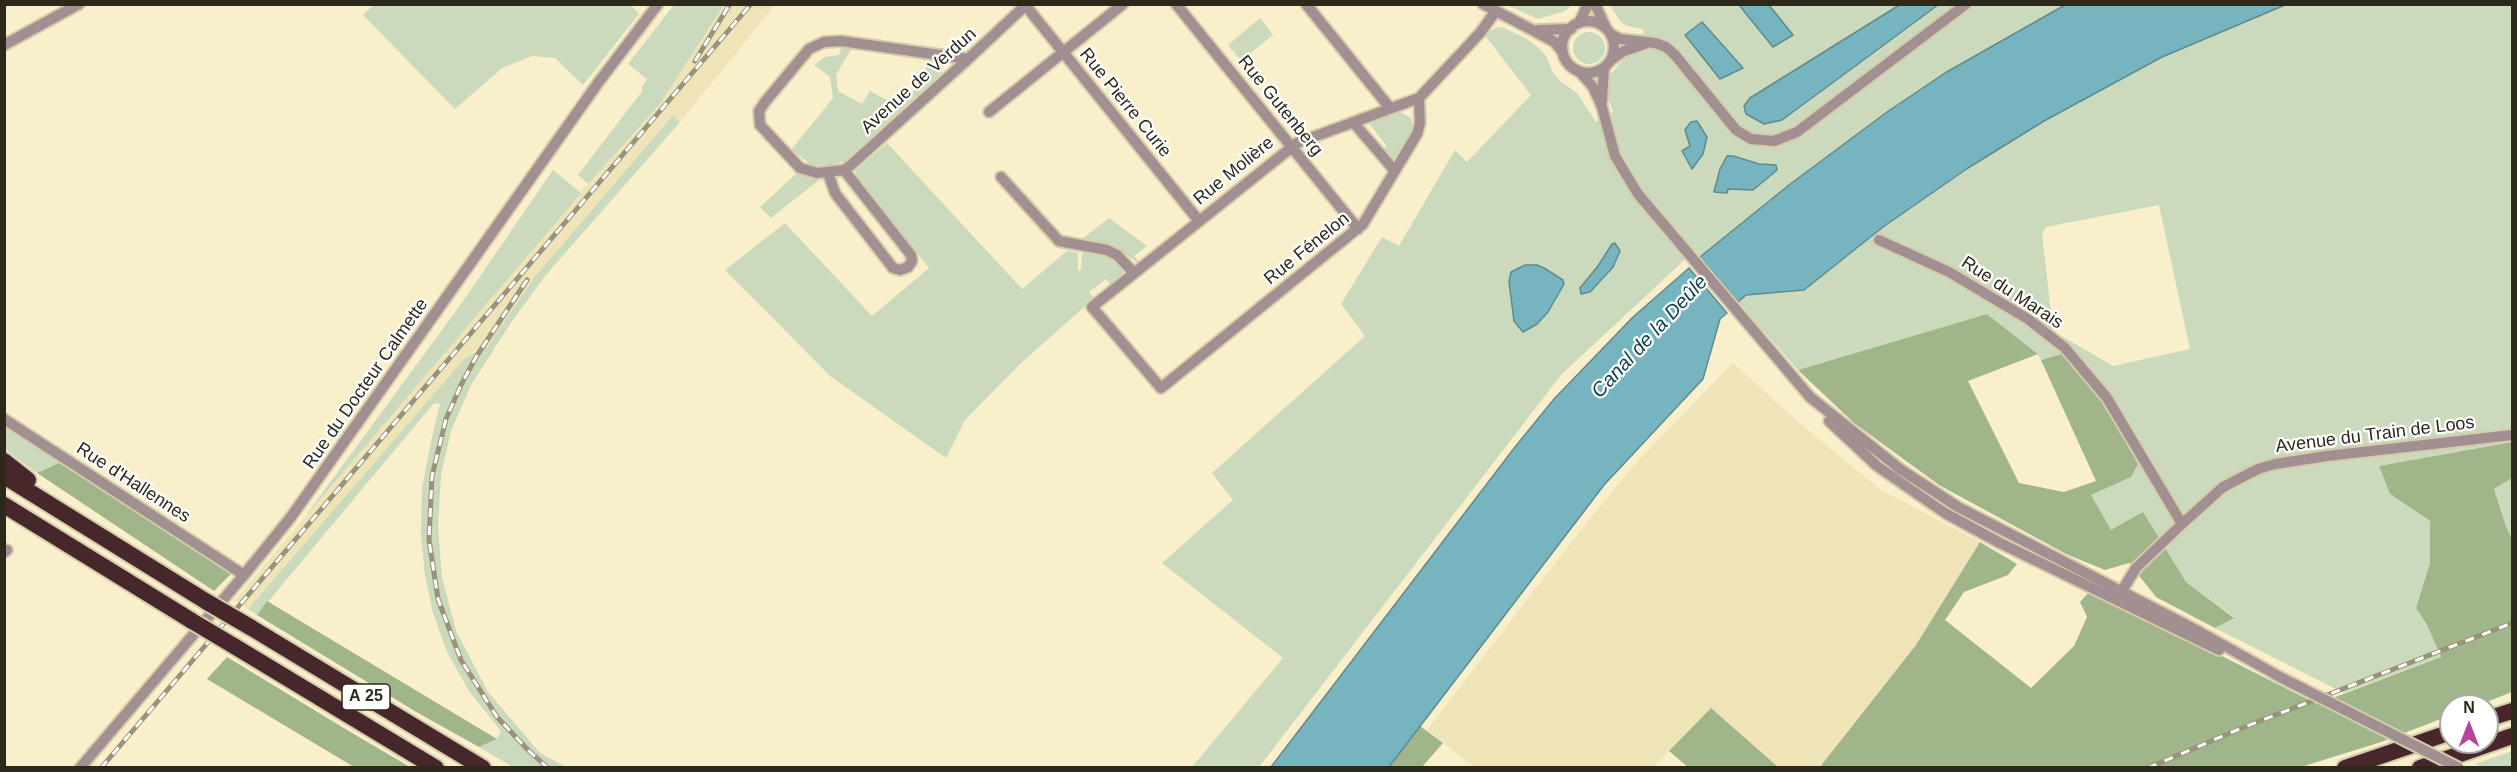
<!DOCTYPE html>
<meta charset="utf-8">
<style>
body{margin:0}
#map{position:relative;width:2517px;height:772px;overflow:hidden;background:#f9f0cb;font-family:Helvetica,sans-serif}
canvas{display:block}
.frame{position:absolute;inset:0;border:6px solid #2c291b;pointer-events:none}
.north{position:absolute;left:2439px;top:694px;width:60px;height:60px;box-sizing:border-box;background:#fff;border:2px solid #aba9a4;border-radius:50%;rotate:0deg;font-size:16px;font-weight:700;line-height:24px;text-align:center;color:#2c291b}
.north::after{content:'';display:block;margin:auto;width:21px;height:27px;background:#b8439a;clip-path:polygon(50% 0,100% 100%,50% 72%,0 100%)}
</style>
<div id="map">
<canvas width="2517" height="772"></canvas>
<div class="frame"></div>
<div class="north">N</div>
</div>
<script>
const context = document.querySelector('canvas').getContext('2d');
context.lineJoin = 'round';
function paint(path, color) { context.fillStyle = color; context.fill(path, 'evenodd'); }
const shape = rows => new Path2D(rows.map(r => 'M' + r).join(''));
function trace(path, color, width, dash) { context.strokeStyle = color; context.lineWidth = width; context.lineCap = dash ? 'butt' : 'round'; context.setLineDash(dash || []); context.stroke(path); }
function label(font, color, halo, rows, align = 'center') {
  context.font = font + ' Helvetica,sans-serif'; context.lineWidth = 4.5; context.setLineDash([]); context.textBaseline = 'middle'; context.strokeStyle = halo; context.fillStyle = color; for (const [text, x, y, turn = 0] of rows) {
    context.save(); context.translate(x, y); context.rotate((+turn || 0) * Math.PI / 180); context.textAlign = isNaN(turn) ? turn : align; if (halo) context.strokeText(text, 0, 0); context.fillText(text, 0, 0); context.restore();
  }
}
const built = shape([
 [724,5,775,5,680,122,672,116,533,279,488,347,464,359,248,609,235,600,545,232,660,104],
 [1733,363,1802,425,1881,490,1980,542,1916,645,1819,767,1778,767,1711,708,1654,767,1474,767,1427,730,1583,527,1639,459]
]);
const green = shape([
 [374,4,630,4,639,14,583,85,555,58,532,56,502,68,455,109,363,15],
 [674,5,724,5,660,104,588,184,578,175,643,90,641,88,647,79,628,64],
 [1507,5,1572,5,1565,11,1538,19],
 [1610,5,2065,5,1945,73,1887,112,1789,185,1706,253,1700,257,1695,250,1561,375,1259,767,1192,767,1283,658,1162,563,1233,500,1212,473,1365,336,1341,304,1382,237,1399,246,1455,150,1467,162,1531,95,1486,37,1489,32,1497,27,1504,28,1527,39,1540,49,1546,56,1552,71,1560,81,1577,93,1596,122,1613,112,1603,82,1628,55,1646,52,1643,29,1627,26,1620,21],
 [2285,5,2512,5,2512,442,2379,466,2390,494,2430,521,2430,563,2416,608,2427,625,2441,657,2344,693,2215,628,2234,617,2186,582,2143,513,2111,531,2091,495,2130,477,2075,350,2041,360,2037,353,1987,314,1798,370,1738,302,1746,295,1804,290,1883,227,1968,168,2044,121,2162,57],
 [2159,205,2190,349,2113,366,2053,331,2042,233,2046,227],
 [1260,18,1273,35,1241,61,1228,45],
 '1573 48a16 16 0 1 1 32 0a16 16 0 1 1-32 0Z',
 [841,48,851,49,836,75,838,91,862,104,870,91,898,106,913,91,930,61,941,64,942,73,845,161,828,166,812,165,791,150,833,98,830,77,814,65,825,57,839,55],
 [1399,111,1411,118,1413,128,1398,156,1391,159,1384,155,1386,145,1368,122],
 [673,115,680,122,545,276,512,321,471,385,451,431,441,475,438,526,442,577,456,631,488,692,540,753,566,767,513,767,479,747,497,739,501,731,469,691,447,652,433,613,425,576,421,534,422,489,431,441,440,404,434,403,257,615,248,609,464,359,488,346,533,279],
 [887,143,1022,289,1067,251,1078,253,1078,271,1081,269,1082,254,1089,250,1106,255,1123,269,1123,275,1111,285,1106,279,1089,292,1094,298,1019,365,965,420,946,458,830,376,725,270,785,223,872,316,929,268,856,175,856,170],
 [553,170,581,193,304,518,461,304],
 [797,173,819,180,771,218,760,207],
 [1109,218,1147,246,1134,256,1139,262,1136,262,1116,247,1082,239],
 [4,424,61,462,37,473,5,449],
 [2512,478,2512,539,2506,526,2494,489],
 [2512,751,2512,767,2482,767,2475,764]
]);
const forest = shape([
 [1987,314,2038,354,1968,381,2019,483,2064,492,2096,481,2041,360,2075,350,2138,464,2131,477,2091,495,2111,530,2143,512,2186,582,2234,618,2215,628,2156,597,2129,563,2105,570,2066,554,1939,485,1854,423,1798,370],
 [2512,442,2512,478,2494,489,2506,526,2512,539,2512,692,2476,706,2451,706,2451,715,2381,742,2301,767,1819,768,1916,645,1980,542,2017,564,2008,575,1964,592,1945,620,2031,688,2074,646,2087,617,2080,602,2091,590,2317,704,2441,657,2427,625,2416,608,2430,563,2430,521,2390,494,2379,466],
 [61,462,231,574,214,591,37,473],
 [267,601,497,739,479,747,418,713,257,615],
 [227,657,347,730,410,767,354,767,207,679],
 [1711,708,1778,767,1688,767,1669,751],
 [1420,726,1443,743,1422,767,1389,768]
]);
const water = shape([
 [1901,4,1938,5,1782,120,1764,124,1746,114,1744,106,1750,98,1901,4],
 [1739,5,1769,5,1793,35,1773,47,1739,5],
 [2065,5,2285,5,2162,57,2044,121,1968,168,1883,227,1804,290,1746,295,1738,302,1700,257,1789,185,1887,112,1945,73,2065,5],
 [1702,22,1743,68,1720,79,1685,35,1702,22],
 [1697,121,1707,137,1703,154,1692,169,1682,151,1690,146,1685,130,1691,122,1697,121],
 [1727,156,1733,156,1759,164,1776,165,1777,170,1753,190,1728,189,1727,193,1714,192,1720,169,1727,156],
 [1615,243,1620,251,1613,267,1590,292,1581,294,1580,288,1598,266,1612,244,1615,243],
 [1525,265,1537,265,1544,268,1563,280,1564,284,1548,312,1537,324,1523,332,1514,321,1509,282,1511,272,1525,265],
 [1689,268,1727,313,1720,319,1703,379,1604,485,1389,767,1271,767,1515,447,1554,399,1633,317,1689,268]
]);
const minor = shape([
 [1176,4,1358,229],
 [1306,4,1390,108],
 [1483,4,1555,42,1563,53],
 [1595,4,1605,26],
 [1026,6,1199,221],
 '1562 47a26 26 0 1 1 52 0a26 26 0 1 1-52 0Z',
 [1579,23,1588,4],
 [1538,30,1571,29],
 [1611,34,1620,39,1655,43,1666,47,1675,55,1736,130,1751,139,1774,141,1797,132,1966,4],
 [4,45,79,4],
 [968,59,841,41,824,42,809,49,765,102,759,111,760,125,800,168,817,173,844,170,851,165,968,59,1027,4],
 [1611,60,1624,51,1645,44],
 [1579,71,1593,87,1602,107,1615,156,1638,194,1810,397,1900,469,1958,507,2200,632,2280,677],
 [1419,98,1420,123,1417,134,1363,224,1161,388,1092,307,1297,143,1419,98,1480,33,1495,12],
 [1602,101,1604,68],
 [989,112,1123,4],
 [1353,122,1395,171],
 [828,173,835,193,893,268,900,270,908,267,912,261,911,255,844,170],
 [1001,177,1059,241,1107,250,1117,255,1134,273],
 [1879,240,1949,272,2028,319,2065,348,2107,398,2182,524],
 [4,419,244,575],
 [1829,421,1877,466,1945,513,2000,543,2219,650],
 [4,552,7,550],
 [2118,597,2136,568,2182,524,2223,487,2258,469,2275,464,2327,456,2512,435],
 [80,768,244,575,291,517,598,83,658,4]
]);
const highway = shape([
 [4,461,28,480],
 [4,476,207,602],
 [4,505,192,621],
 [250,627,483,768],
 [234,646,436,768],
 [2487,719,2512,711],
 [2345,768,2451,732],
 [2420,768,2512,736]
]);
const rail = shape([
 [695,61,730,4],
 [527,280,476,357,461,385,446,419,432,476,429,540,438,599,461,660,497,717,529,751,548,768],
 [101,768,751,4],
 [2148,768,2237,730,2512,623]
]);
const minorBridge = shape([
 [2280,677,2459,768]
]);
const highwayBridge = shape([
 [207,602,250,627],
 [192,621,234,646]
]);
const shields = [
 [366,697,48]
];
const shieldNames = [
 ["A 25",366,697]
];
const streetNames = [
 ["Avenue de Verdun",919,81,-42],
 ["Rue Pierre Curie",1125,103,51],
 ["Rue Gutenberg",1280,106,51],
 ["Rue Molière",1234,171,-39],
 ["Rue Fénelon",1307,249,-39],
 ["Rue du Marais",2012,293,33],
 ["Rue du Docteur Calmette",366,384,-55],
 ["Avenue du Train de Loos",2375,435,-7],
 ["Rue d'Hallennes",133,483,33]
];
const waterNames = [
 ["Canal de la Deûle",1650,337,-47]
];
paint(built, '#efe4b8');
paint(green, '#cbd9bd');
paint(forest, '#a0b589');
paint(water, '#76b4bf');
trace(water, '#608a8e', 1.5);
trace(minor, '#d4ccab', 14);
trace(highway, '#d4ccab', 20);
trace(minor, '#a18f91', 10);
trace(highway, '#47272c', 16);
trace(rail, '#999379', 5);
trace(rail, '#fff', 3, [9]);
trace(minorBridge, '#d4ccab', 14, []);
trace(highwayBridge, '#d4ccab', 20, []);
trace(minorBridge, '#a18f91', 10);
trace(highwayBridge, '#47272c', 16);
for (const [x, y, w] of shields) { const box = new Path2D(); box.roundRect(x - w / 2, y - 13, w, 26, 4.5); context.fillStyle = '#fff'; context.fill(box); trace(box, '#2c291b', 1.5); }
label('bold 16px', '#2c291b', null, shieldNames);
label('18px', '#2c291b', '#fff', streetNames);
label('italic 20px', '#0d464f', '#fff', waterNames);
</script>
